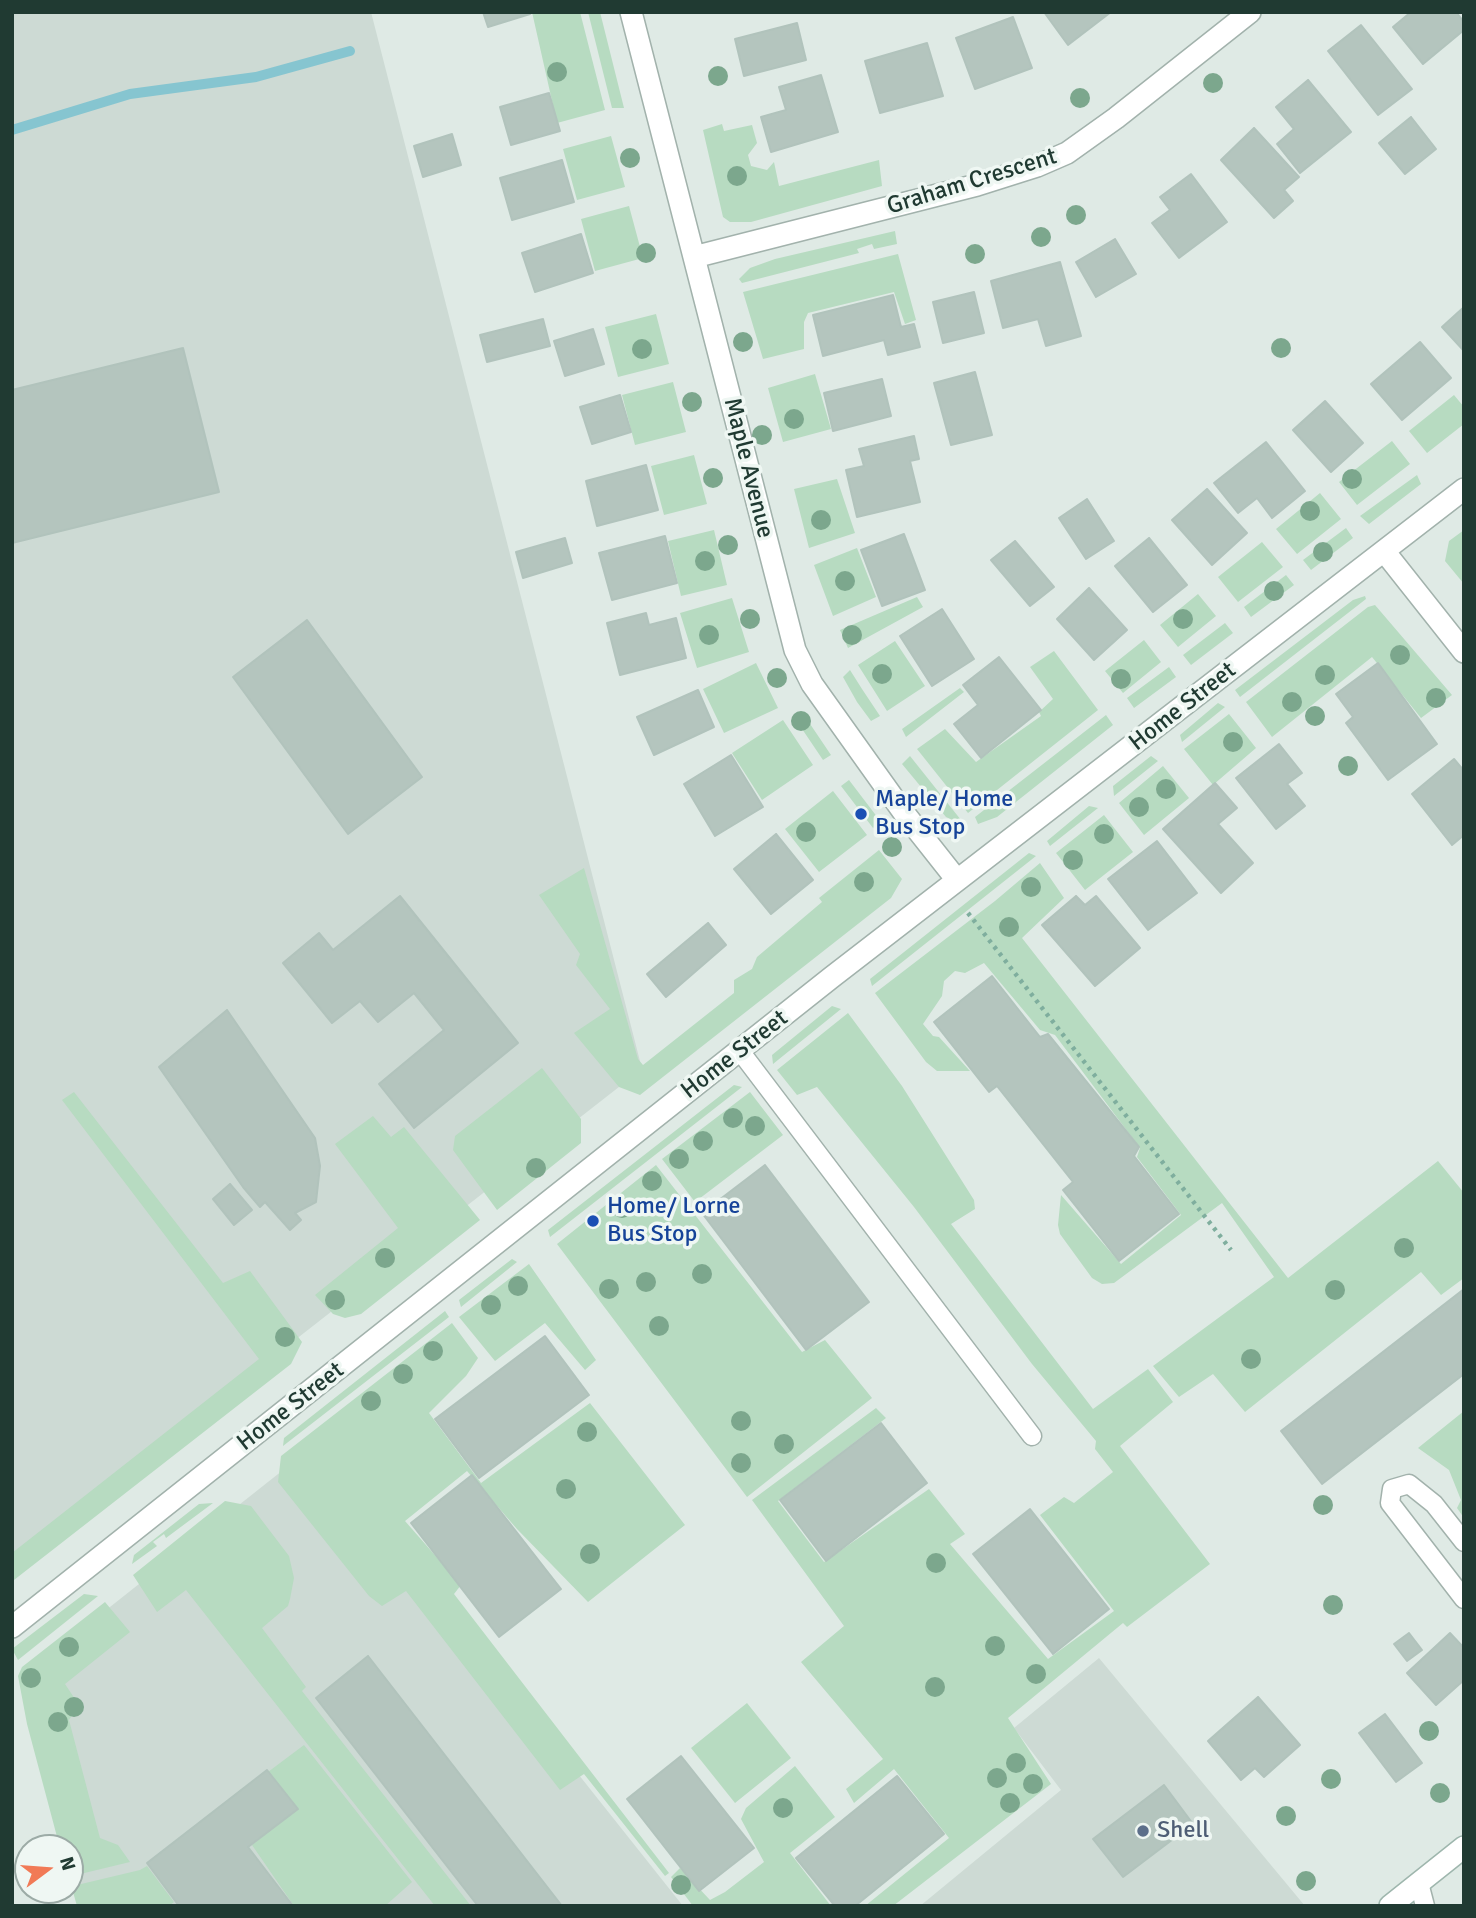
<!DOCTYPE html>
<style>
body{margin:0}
#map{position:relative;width:1476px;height:1918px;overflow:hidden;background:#dfeae5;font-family:Signika,sans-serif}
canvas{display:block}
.frame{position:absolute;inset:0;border:14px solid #203a32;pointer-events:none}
.north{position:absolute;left:14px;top:1834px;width:70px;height:70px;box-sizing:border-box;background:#eff7f3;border:2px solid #9caba6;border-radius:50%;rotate:74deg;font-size:19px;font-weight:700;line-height:28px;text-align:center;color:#203a32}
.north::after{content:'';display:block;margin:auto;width:24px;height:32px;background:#f17a56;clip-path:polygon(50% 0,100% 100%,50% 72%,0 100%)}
</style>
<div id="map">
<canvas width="1476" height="1918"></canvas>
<div class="frame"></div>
<div class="north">N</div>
</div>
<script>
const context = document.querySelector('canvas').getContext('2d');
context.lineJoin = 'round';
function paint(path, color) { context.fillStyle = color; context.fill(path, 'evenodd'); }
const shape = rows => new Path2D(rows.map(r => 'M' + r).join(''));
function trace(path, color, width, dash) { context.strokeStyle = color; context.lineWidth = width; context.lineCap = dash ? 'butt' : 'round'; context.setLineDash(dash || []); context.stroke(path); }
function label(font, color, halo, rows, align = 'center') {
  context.font = font + ' Signika,sans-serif'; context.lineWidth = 7; context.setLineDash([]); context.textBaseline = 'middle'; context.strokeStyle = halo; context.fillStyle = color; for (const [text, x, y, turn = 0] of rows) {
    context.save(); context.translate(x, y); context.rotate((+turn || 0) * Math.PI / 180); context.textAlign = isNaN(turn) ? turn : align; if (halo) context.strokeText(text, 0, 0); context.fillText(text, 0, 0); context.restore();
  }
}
const built = shape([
 [12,12,371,12,642,1069,12,1561],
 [316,1444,683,1906,81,1906,70,1861,70,1848,24,1675],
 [1099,1658,1305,1906,920,1906,1061,1790,1014,1728]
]);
const green = shape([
 [532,12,580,12,605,110,557,123],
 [588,12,600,12,624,108,612,108],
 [722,124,724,131,752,125,757,143,748,155,751,166,767,170,774,162,779,186,879,160,882,186,751,222,730,222,723,217,703,130],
 [611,136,625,187,577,200,563,149],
 [629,206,643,258,595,271,581,219],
 [895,231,897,244,874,249,872,244,857,249,859,253,742,283,739,279,750,268,775,259],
 [898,254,916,320,905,324,894,292,808,313,804,322,804,349,763,359,743,292],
 [656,314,669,364,618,377,605,327],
 [815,374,831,429,783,442,768,388],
 [673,382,686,432,635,445,622,395],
 [1454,395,1464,407,1464,424,1427,453,1409,431],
 [1392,441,1410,464,1357,505,1339,482],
 [694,455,707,504,664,515,651,466],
 [1417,475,1421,484,1369,524,1360,516],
 [837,479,855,533,809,548,794,489],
 [1320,493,1341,519,1297,554,1276,529],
 [1346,528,1353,538,1311,570,1303,560],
 [714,530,727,585,681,596,668,541],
 [1464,530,1464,584,1445,561,1449,541],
 [1262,542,1283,567,1238,602,1218,577],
 [857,548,876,597,833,616,814,565],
 [1286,575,1294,585,1251,617,1244,607],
 [1198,594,1216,616,1178,647,1160,625],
 [1365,596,1366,599,1240,697,1235,690,1353,600],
 [917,597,923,607,848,648,840,630],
 [732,598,749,652,697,668,680,613],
 [1375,605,1452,695,1421,718,1372,657,1272,737,1246,702,1368,607],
 [1225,623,1233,633,1191,665,1183,655],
 [1144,640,1161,662,1123,693,1105,671],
 [895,641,925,686,887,711,858,665],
 [1054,651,1098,710,968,813,917,749,945,729,976,762,1041,716,1039,712,1053,699,1030,667],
 [756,663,778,708,724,733,703,689],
 [1169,667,1176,677,1134,708,1127,698],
 [850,670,862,689,880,716,871,721,857,702,843,677],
 [960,688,964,692,906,737,902,729],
 [1218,703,1225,707,1182,742,1180,735],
 [802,712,831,755,823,760,794,717],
 [1229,714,1256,748,1213,785,1184,749],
 [1106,715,1113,725,997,817,978,824,975,817],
 [783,720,813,765,762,800,732,753],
 [910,756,961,820,957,822,946,817,902,764],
 [1151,756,1158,761,1114,796,1113,786],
 [1163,766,1189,798,1144,835,1119,803],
 [849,780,881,822,873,828,841,786],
 [833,791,867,835,819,872,785,829],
 [1089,806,1098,808,1050,846,1047,841],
 [1104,815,1133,852,1085,890,1056,853],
 [879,850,902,879,891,898,640,1095,619,1087,574,1033,610,1009,576,965,580,954,539,895,584,868,638,1059,643,1065,734,993,734,980,752,969,757,957,822,902,819,898],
 [1029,853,1036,856,872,986,870,979],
 [1040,863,1064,898,1022,938,1288,1278,1438,1161,1464,1193,1464,1278,1441,1295,1421,1272,1245,1412,1213,1374,1179,1397,1153,1366,1274,1277,1222,1203,1114,1283,1102,1284,1092,1278,1060,1234,1058,1225,1061,1195,1121,1264,1181,1215,1137,1157,1140,1148,1055,1035,1040,1030,984,963,965,973,955,971,944,981,942,996,923,1024,933,1036,939,1037,970,1071,937,1071,926,1062,875,993,995,901],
 [832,1006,841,1009,773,1064,772,1055],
 [848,1013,902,1086,974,1200,975,1209,951,1224,1093,1409,1148,1369,1173,1402,1120,1446,1210,1564,1127,1627,1123,1623,1008,1718,1051,1784,893,1906,865,1906,949,1838,894,1769,854,1803,846,1789,883,1759,801,1662,844,1626,752,1500,876,1408,886,1418,778,1501,824,1562,929,1489,965,1534,950,1544,1048,1659,1114,1611,1040,1515,1064,1497,1074,1503,1113,1472,1095,1449,1096,1441,1032,1364,914,1207,817,1087,797,1095,777,1070],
 [542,1068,581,1119,581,1143,497,1210,453,1150,455,1136],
 [734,1085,742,1087,550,1237,548,1230],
 [74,1092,223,1283,250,1271,302,1342,291,1364,14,1580,12,1553,259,1359,62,1100],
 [750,1092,783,1135,695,1202,662,1159],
 [373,1116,391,1137,404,1127,480,1220,361,1314,345,1318,333,1314,315,1295,398,1228,335,1144],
 [656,1165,802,1352,825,1340,872,1398,747,1497,557,1244],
 [512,1259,517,1262,461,1307,459,1300],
 [529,1264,596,1360,585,1370,545,1323,495,1361,459,1317],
 [445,1311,449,1317,283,1446,284,1438],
 [452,1323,478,1358,466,1376,429,1413,481,1483,590,1403,685,1525,588,1602,517,1529,467,1471,405,1521,461,1585,454,1594,669,1873,665,1876,584,1774,560,1790,406,1591,382,1606,369,1596,278,1482,281,1456],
 [1464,1411,1464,1518,1457,1508,1461,1500,1449,1470,1418,1448],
 [225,1501,251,1506,289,1556,294,1578,290,1599,288,1606,262,1628,306,1687,302,1691,471,1906,435,1906,186,1590,157,1612,133,1575],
 [213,1503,166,1538,164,1534,153,1542,157,1546,132,1564,134,1555,199,1504],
 [84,1594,98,1596,18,1660,12,1649],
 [105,1602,130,1632,65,1684,79,1705,69,1720,100,1838,118,1845,130,1862,72,1876,70,1875,70,1848,60,1848,27,1724,18,1676,22,1667],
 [747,1703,791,1758,735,1803,691,1748],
 [304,1745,412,1882,385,1906,294,1906,252,1845,291,1813,264,1775],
 [795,1766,835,1817,790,1853,831,1906,693,1906,671,1877,680,1868,710,1900,725,1892,764,1862,741,1819,746,1808],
 [147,1866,174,1902,169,1906,77,1906,73,1892,77,1885,140,1870]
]);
const stream = shape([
 [12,130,130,94,256,77,350,51]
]);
const building = shape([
 [483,12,529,12,530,14,488,27,483,12],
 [1044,12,1111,12,1068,45,1044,12],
 [1411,12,1456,12,1464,22,1464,30,1423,64,1393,27,1411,12],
 [1013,17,1032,68,975,89,956,38,1013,17],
 [797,23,806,60,744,76,735,39,797,23],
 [1361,25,1412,89,1378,115,1328,51,1361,25],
 [927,43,943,96,880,113,865,61,927,43],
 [821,75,838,132,771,152,761,117,786,110,779,87,821,75],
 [1308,80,1351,132,1300,173,1277,144,1294,129,1276,107,1308,80],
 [549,93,560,131,511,145,500,107,549,93],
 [1411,117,1436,149,1405,174,1379,143,1411,117],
 [1254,128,1299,177,1284,190,1293,201,1274,218,1221,160,1254,128],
 [452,134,461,165,423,177,414,146,452,134],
 [562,160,574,202,512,220,500,178,562,160],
 [1191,174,1227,222,1179,258,1152,223,1170,210,1160,197,1191,174],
 [581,234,593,273,535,292,522,253,581,234],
 [1115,239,1136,274,1096,297,1076,262,1115,239],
 [1060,262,1081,336,1046,346,1038,319,1003,328,991,281,1060,262],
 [974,292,984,333,943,343,933,302,974,292],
 [893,295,901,327,914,324,920,347,888,355,884,340,823,356,813,315,893,295],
 [1464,307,1464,351,1442,327,1464,307],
 [543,319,550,346,487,362,480,335,543,319],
 [593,329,604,364,565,376,554,341,593,329],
 [1420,342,1451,378,1402,420,1371,384,1420,342],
 [183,348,219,492,12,543,12,390,183,348],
 [975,372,992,435,951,445,934,383,975,372],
 [882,379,891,416,833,431,824,393,882,379],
 [620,395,631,432,592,444,580,407,620,395],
 [1325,401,1363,443,1331,472,1293,430,1325,401],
 [914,436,919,459,910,461,920,502,857,517,846,470,864,466,859,449,914,436],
 [1266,442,1305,491,1272,518,1257,498,1238,513,1214,483,1266,442],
 [646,465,658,510,597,526,586,481,646,465],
 [1207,489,1247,533,1212,565,1172,520,1207,489],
 [1087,499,1114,541,1086,559,1059,518,1087,499],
 [904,534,925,590,882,606,861,550,904,534],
 [665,536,677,583,612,600,599,553,665,536],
 [565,538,572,563,523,578,516,552,565,538],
 [1149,538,1187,585,1153,612,1115,566,1149,538],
 [1015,541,1054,587,1030,606,991,560,1015,541],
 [1089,588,1127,630,1094,660,1057,619,1089,588],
 [942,609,974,659,932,686,900,636,942,609],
 [646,613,649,625,676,618,686,658,620,675,607,623,646,613],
 [307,620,422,777,348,834,233,677,307,620],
 [999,657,1041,710,981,758,954,724,978,705,963,685,999,657],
 [1378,663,1437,744,1388,780,1346,723,1353,717,1336,694,1378,663],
 [698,690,714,727,654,755,637,717,698,690],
 [1279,744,1302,773,1287,784,1305,806,1276,829,1236,778,1279,744],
 [731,755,763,807,715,836,684,784,731,755],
 [1454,759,1464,771,1464,835,1452,845,1412,794,1454,759],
 [1215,783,1237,808,1218,824,1253,863,1221,893,1163,829,1215,783],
 [776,834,813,880,771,914,734,869,776,834],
 [1157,841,1197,893,1148,930,1108,879,1157,841],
 [400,896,518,1043,414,1128,379,1084,444,1030,414,993,378,1022,360,1001,332,1023,283,963,319,933,333,950,400,896],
 [1076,896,1085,905,1096,896,1140,948,1095,986,1042,925,1076,896],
 [708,923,726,945,666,997,647,974,708,923],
 [992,976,1040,1037,1048,1034,1139,1147,1134,1156,1179,1214,1119,1261,1063,1190,1073,1182,997,1086,989,1092,934,1022,992,976],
 [227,1010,315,1138,320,1166,316,1202,295,1213,301,1220,290,1230,265,1202,260,1207,243,1187,159,1067,227,1010],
 [765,1165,869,1302,806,1350,702,1213,765,1165],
 [230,1184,252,1210,234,1225,213,1199,230,1184],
 [1464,1289,1464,1374,1322,1484,1281,1431,1464,1289],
 [545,1336,589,1395,479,1478,435,1419,545,1336],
 [881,1423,927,1483,826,1561,780,1500,881,1423],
 [472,1475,561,1589,499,1637,411,1523,472,1475],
 [1030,1509,1109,1609,1053,1654,973,1554,1030,1509],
 [1409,1633,1422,1650,1407,1661,1394,1644,1409,1633],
 [1450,1633,1464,1648,1464,1680,1436,1705,1407,1673,1450,1633],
 [368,1656,562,1906,478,1906,316,1698,368,1656],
 [1258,1697,1300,1745,1264,1777,1255,1768,1241,1780,1208,1741,1258,1697],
 [1385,1714,1422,1763,1396,1782,1359,1733,1385,1714],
 [681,1756,754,1848,699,1891,627,1799,681,1756],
 [267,1770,298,1809,248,1847,293,1906,179,1906,147,1863,267,1770],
 [897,1776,944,1834,855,1906,835,1906,796,1858,897,1776],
 [1164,1785,1193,1824,1123,1877,1093,1839,1164,1785]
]);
const path = shape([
 [968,913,1231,1250]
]);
const service = shape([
 [740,1051,1032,1436],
 [1464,1542,1434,1504,1409,1484,1392,1489,1390,1503,1464,1599],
 [1419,1883,1425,1906]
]);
const minor = shape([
 [631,12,795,650,812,684,904,813,957,880],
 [694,257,977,185,1037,166,1067,153,1116,118,1250,12],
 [1384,551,1464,652],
 [12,1627,832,977,1464,489]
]);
const secondary = shape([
 [1390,1906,1464,1847]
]);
const trees = [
 [557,72],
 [718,76],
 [1213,83],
 [1080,98],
 [630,158],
 [737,176],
 [1076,215],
 [1041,237],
 [646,253],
 [975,254],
 [743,342],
 [1281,348],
 [642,349],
 [692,402],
 [794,419],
 [762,435],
 [713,478],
 [1352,479],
 [1310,511],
 [821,520],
 [728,545],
 [1323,552],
 [705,561],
 [845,581],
 [1274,591],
 [750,619],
 [1183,619],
 [709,635],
 [852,635],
 [1400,655],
 [882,674],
 [1325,675],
 [777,678],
 [1121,679],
 [1436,698],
 [1292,702],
 [1315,716],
 [801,721],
 [1233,742],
 [1348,766],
 [1166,789],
 [1139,807],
 [806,832],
 [1104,834],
 [892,847],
 [1073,860],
 [864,882],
 [1031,887],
 [1009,927],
 [733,1118],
 [755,1126],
 [703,1141],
 [679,1159],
 [536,1168],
 [652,1181],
 [622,1208],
 [1404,1248],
 [385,1258],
 [702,1274],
 [646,1282],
 [518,1286],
 [609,1289],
 [1335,1290],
 [335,1300],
 [491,1305],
 [659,1326],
 [285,1337],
 [433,1351],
 [1251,1359],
 [403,1374],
 [371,1401],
 [741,1421],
 [587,1432],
 [784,1444],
 [741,1463],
 [566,1489],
 [1323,1505],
 [590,1554],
 [936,1563],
 [1333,1605],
 [995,1646],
 [69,1647],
 [1036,1674],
 [31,1678],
 [935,1687],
 [74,1707],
 [58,1722],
 [1429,1731],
 [1016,1763],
 [997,1778],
 [1331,1779],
 [1033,1784],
 [1440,1793],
 [1010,1803],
 [783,1808],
 [1286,1816],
 [1306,1881],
 [681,1885]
];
const markers = [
 [861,814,7,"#1a4fb4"],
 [593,1221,7,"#1a4fb4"],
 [1143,1831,7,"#5c6f8a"]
];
const streetNames = [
 ["Graham Crescent",972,182,-17],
 ["Maple Avenue",748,468,76],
 ["Home Street",1183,707,-38],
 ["Home Street",735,1055,-38],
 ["Home Street",291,1407,-38]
];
const transitNames = [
 ["Maple/ Home",875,800],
 ["Bus Stop",875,828],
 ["Home/ Lorne",607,1207],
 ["Bus Stop",607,1235]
];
const serviceNames = [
 ["Shell",1157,1831]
];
paint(built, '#cddad4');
paint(green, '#b7dbc1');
trace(stream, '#86c5d0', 10);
paint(building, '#b4c5be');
trace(building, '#b1c3bc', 2);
trace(service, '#a2b2ac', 21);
trace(minor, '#a2b2ac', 24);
trace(secondary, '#9eb6ad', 24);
trace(path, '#7fae9e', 4.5, [3.5, 5]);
trace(service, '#fff', 18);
trace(minor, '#fff', 21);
trace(secondary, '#fff', 21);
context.fillStyle = '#7ca78d';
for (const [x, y] of trees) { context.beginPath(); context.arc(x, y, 10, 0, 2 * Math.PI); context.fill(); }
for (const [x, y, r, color] of markers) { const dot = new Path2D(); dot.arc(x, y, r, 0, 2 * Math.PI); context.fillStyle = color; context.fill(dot); trace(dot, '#eff7f3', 2.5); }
label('24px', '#203a32', '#eff7f3', streetNames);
label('24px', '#164399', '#eff7f3', transitNames, 'left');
label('24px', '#4e5e75', '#eff7f3', serviceNames, 'left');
</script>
